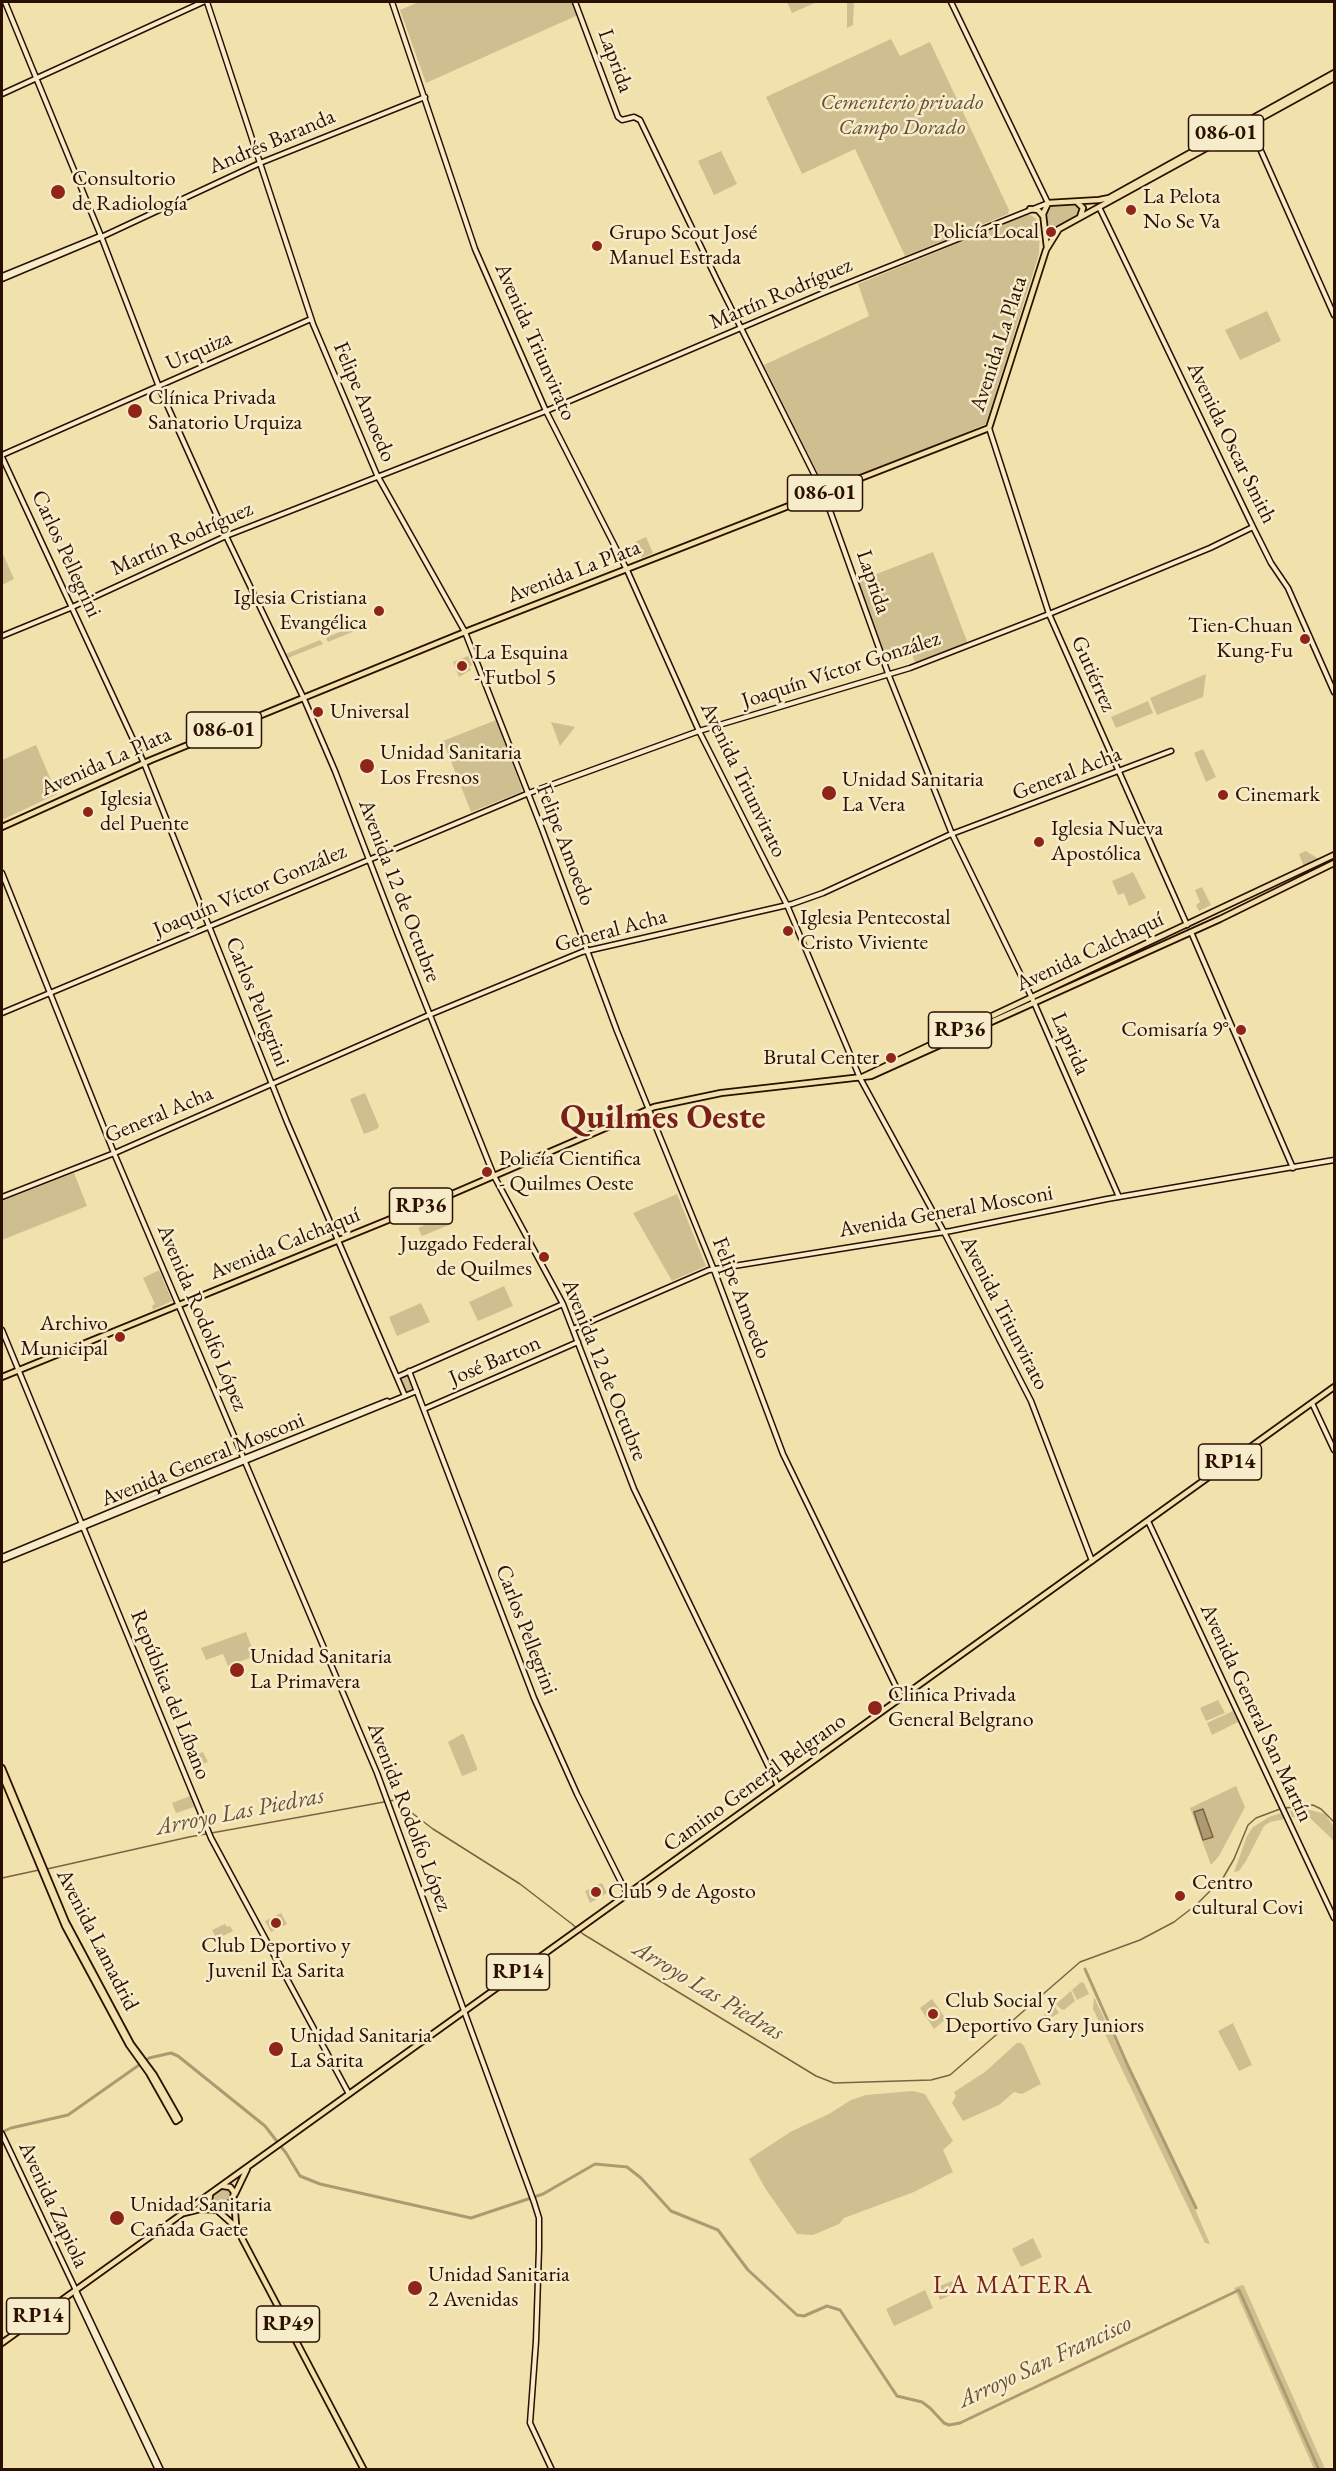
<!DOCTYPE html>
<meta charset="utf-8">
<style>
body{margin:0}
#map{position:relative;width:1336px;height:2471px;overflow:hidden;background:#f1e2ad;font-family:"EB Garamond",serif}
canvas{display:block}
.frame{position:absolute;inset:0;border:3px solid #2b0f00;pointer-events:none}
</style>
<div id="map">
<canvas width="1336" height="2471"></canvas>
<div class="frame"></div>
</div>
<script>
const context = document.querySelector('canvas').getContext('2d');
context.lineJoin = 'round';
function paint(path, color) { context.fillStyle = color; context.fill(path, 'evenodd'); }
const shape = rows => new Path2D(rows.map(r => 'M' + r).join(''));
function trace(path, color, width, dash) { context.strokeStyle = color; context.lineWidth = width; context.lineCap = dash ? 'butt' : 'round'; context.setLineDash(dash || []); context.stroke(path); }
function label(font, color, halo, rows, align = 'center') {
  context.font = font + ' "EB Garamond",serif'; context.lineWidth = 5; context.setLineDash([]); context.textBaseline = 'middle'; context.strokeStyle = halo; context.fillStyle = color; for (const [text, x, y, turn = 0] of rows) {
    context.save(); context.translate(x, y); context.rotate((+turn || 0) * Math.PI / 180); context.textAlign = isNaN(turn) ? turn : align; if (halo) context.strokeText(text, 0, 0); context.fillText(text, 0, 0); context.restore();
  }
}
const green = shape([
 [419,2,573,2,578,15,426,83,400,10],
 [787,2,817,2,792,13],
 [847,2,854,2,853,25,847,28],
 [891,39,900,56,930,42,1009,210,1008,214,971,229,964,226,958,230,958,235,905,256,855,149,802,174,766,97],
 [721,151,737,184,714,195,698,161],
 [1074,204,1081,210,1077,218,1056,228,1049,226,1044,215,1047,208,1053,204],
 [1029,214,1038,220,1040,227,1039,254,986,424,826,490,764,365,869,316,858,284],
 [1267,311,1281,341,1240,360,1225,330],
 [646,537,653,553,642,558,635,542],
 [2,552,14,579,2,585],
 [933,552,968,644,916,665,908,644,884,653,856,582],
 [359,623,362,628,328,642,326,638],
 [320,640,323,644,288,658,286,654],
 [468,656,472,665,469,667,471,670,459,677,453,662],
 [1206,674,1203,697,1157,715,1150,698],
 [1148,701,1153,713,1116,728,1111,717],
 [496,720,522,789,521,792,471,812,443,741],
 [551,722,575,727,560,746],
 [36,745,57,794,2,820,2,760],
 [1203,749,1216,777,1206,782,1194,753],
 [1306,851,1317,858,1316,861,1304,867,1299,854],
 [1133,872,1146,898,1129,906,1124,893,1118,895,1112,881],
 [1202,887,1211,905,1199,911,1196,905,1200,902,1195,890],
 [365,1093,379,1126,377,1129,364,1134,350,1099],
 [74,1173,87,1206,2,1240,2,1201],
 [677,1194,706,1266,672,1281,633,1213],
 [440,1205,449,1225,422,1236,418,1228,433,1221,429,1210],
 [159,1270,172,1301,153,1310,152,1306,155,1304,143,1278],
 [504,1286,513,1306,478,1321,469,1302],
 [421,1303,430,1322,397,1336,389,1317],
 [407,1374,415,1388,406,1394,399,1379],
 [246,1632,255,1656,228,1666,223,1654,206,1660,201,1648],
 [1218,1700,1225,1713,1206,1721,1200,1708],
 [1233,1711,1238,1722,1212,1735,1207,1723],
 [462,1734,464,1735,477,1768,477,1770,462,1776,448,1742],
 [203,1752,208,1762,191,1768,187,1758],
 [1236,1786,1245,1807,1219,1856,1211,1865,1190,1808],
 [190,1796,194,1807,176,1813,172,1803],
 [1303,1808,1325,1814,1334,1827,1334,1841,1310,1818,1292,1817,1290,1811],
 [1281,1813,1285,1819,1270,1822,1264,1826,1246,1861,1239,1871,1234,1872,1247,1836,1253,1827,1269,1817],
 [602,1883,607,1893,590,1903,585,1891],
 [281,1913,287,1924,271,1932,265,1921],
 [225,1924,227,1927,230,1926,233,1931,217,1939,212,1930],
 [1081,1982,1084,1983,1089,1994,1077,2000,1072,1990],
 [1071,1991,1075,2001,1064,2010,1061,2009,1056,2004],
 [1094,1997,1195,2209,1210,2244,1205,2243,1093,2009],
 [932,1999,946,2019,934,2029,920,2008],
 [1053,2007,1055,2007,1059,2013,1036,2026,1036,2022],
 [1233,2023,1252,2065,1239,2071,1218,2031],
 [1017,2043,1021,2043,1024,2046,1041,2084,1022,2094,1014,2092,999,2105,963,2121,952,2103,956,2096,954,2092,985,2072],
 [913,2091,925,2094,953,2141,943,2150,953,2172,914,2192,844,2218,839,2224,813,2235,797,2234,765,2188,749,2159,792,2131,829,2114,851,2100,866,2095],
 [224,2188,232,2191,232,2200,221,2208,214,2207,210,2199],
 [1033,2238,1042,2257,1021,2267,1012,2249],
 [952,2281,957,2292,940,2300,935,2288],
 [1242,2285,1244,2286,1325,2469,1314,2469,1234,2288],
 [925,2290,933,2308,894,2326,886,2309]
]);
const water = shape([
 [1203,1809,1213,1837,1203,1840,1194,1812,1203,1809]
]);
const stream = shape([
 [1285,1808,1313,1805,1321,1809,1334,1822],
 [47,1869,189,1837,395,1800,433,1829,520,1884,572,1924,583,1934,816,2076,834,2083,931,2080,950,2075,1080,1962,1140,1940,1174,1922,1196,1905,1223,1878,1234,1859,1248,1825,1256,1818,1280,1809],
 [2,1878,39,1870]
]);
const canal = shape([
 [1085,1969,1128,2066,1196,2208],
 [2,2132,11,2128,68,2115,149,2058,171,2053,178,2056,265,2126,286,2153,300,2176,320,2184,471,2218,543,2194,595,2164,627,2167,641,2178,671,2211,718,2230,748,2270,797,2315,804,2316,827,2306,840,2310,897,2396,922,2402,930,2408,944,2423,949,2425,960,2423,1239,2290,1319,2470]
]);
const secondary = shape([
 [5,2,101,236,159,387,226,536,304,699,335,771,398,935,494,1176,563,1304,634,1489,778,1786],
 [207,2,313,324,377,475,465,632,542,829,617,1031,714,1270,783,1454,901,1697],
 [392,2,475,249,546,411,627,570,699,731,787,905,860,1078,944,1232,1031,1401,1092,1561],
 [575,2,618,117,622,120,634,117,640,120,717,280,824,494,889,676,952,834,1032,998,1119,1197],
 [951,2,1048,203],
 [2,94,203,2],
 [1249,124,1334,315],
 [1099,207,1253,527,1271,563,1288,588,1334,692],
 [2,276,100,236],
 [2,279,97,239,260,163,425,97],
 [989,428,1049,614,1187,925],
 [2,455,311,319],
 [2,457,144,763,287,1122,405,1396],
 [2,636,68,609,226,536,546,411,823,293,1048,203],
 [2,873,114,1153,377,1773,534,2202,539,2218,539,2248,536,2341,530,2423,552,2470],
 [1191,932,1293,1168],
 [2,1013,529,793,699,731,910,668,1049,614,1210,548,1253,527],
 [2,1197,117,1152,429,1015,582,952,792,904,823,893,949,835,1171,751],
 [573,1329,709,1270,951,1231,1107,1199,1334,1160],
 [2,1330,211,1838,349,2094],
 [409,1371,534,1698,577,1794,627,1894],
 [397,1377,563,1304],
 [1312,1403,1334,1450],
 [424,1409,578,1342],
 [162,1491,387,1401],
 [1148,1521,1334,1918],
 [2,1557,156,1493],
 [2,1560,417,1391],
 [2,2134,161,2470],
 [75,2291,76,2296,158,2470]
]);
const primary = shape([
 [1077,202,1083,208,1080,217],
 [1030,209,1038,210,1043,216],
 [1047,248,1043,214,1048,203,1099,200,1109,198,1334,73],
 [2,827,151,760,465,632,989,428,1046,250,1059,229,1334,78],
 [860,1078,1334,855],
 [2,1377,452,1194,654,1107,721,1093,871,1076,1220,919,1334,863],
 [2,1768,66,1922,131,2044,154,2075,179,2119,176,2121,149,2073,129,2045,65,1926,2,1775],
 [210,2194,209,2203,213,2209],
 [235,2194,247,2169],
 [234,2199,236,2224],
 [217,2210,236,2227,364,2470],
 [184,2213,200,2209,220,2210,228,2205,233,2199,234,2192,230,2187,223,2186],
 [2,2343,1334,1387]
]);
const markers = [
 [58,192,8,"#8f2418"],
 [1131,210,6,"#8f2418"],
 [1051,232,6,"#8f2418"],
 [597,246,6,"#8f2418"],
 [135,411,8,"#8f2418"],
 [379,611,6,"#8f2418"],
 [1305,639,6,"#8f2418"],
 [462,666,6,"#8f2418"],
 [318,712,6,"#8f2418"],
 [367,766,8,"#8f2418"],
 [829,793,8,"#8f2418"],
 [1223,795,6,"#8f2418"],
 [88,812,6,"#8f2418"],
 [1039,842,6,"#8f2418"],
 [788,931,6,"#8f2418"],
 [1241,1030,6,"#8f2418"],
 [891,1058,6,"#8f2418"],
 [487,1172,6,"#8f2418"],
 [544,1257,6,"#8f2418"],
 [120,1337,6,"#8f2418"],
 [237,1670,8,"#8f2418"],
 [875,1708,8,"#8f2418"],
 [596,1892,6,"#8f2418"],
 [1180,1896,6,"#8f2418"],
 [276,1923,6,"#8f2418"],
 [933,2014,6,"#8f2418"],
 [276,2049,8,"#8f2418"],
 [117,2218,8,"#8f2418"],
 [415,2288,8,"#8f2418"]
];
const shields = [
 [1226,133,75],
 [825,493,75],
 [224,730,75],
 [960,1030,63],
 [421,1206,63],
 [1230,1462,63],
 [518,1972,63],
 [38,2316,63],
 [288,2324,63]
];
const shieldNames = [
 ["086-01",1226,133],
 ["086-01",825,493],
 ["086-01",224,730],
 ["RP36",960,1030],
 ["RP36",421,1206],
 ["RP14",1230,1462],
 ["RP14",518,1972],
 ["RP14",38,2316],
 ["RP49",288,2324]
];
const streetNames = [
 ["Laprida",615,61,70],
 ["Andrés Baranda",272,142,-23],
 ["Martín Rodríguez",781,294,-23],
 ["Avenida Triunvirato",535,342,66],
 ["Avenida La Plata",999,344,-72],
 ["Urquiza",199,351,-24],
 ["Felipe Amoedo",364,402,67],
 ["Avenida Oscar Smith",1231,443,64],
 ["Martín Rodríguez",182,539,-24],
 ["Carlos Pellegrini",66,554,65],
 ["Avenida La Plata",574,572,-21],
 ["Laprida",873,582,71],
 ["Joaquín Víctor González",841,670,-18],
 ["Gutiérrez",1093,674,66],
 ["Avenida La Plata",106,762,-24],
 ["General Acha",1067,774,-21],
 ["Avenida Triunvirato",743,780,64],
 ["Felipe Amoedo",565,845,69],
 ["Joaquín Víctor González",250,891,-23],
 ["Avenida 12 de Octubre",399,891,69],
 ["General Acha",611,931,-15],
 ["Avenida Calchaquí",1090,952,-25],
 ["Carlos Pellegrini",257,1002,68],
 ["Laprida",1070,1044,66],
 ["General Acha",159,1115,-23],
 ["Avenida General Mosconi",946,1212,-10],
 ["Avenida Calchaquí",285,1244,-22],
 ["Felipe Amoedo",741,1298,69],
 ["Avenida Triunvirato",1004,1313,63],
 ["Avenida Rodolfo López",202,1318,67],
 ["José Barton",495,1361,-23],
 ["Avenida 12 de Octubre",604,1370,68],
 ["Avenida General Mosconi",203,1460,-22],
 ["Carlos Pellegrini",526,1630,69],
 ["República del Líbano",170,1695,68],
 ["Avenida General San Martín",1256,1713,65],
 ["Camino General Belgrano",755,1783,-36],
 ["Avenida Rodolfo López",409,1817,69],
 ["Avenida Lamadrid",97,1940,63],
 ["Avenida Zapiola",53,2205,65]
];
const parkNames = [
 ["Cementerio privado",902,103],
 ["Campo Dorado",902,128]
];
const poiNames = [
 ["Consultorio",72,179],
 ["de Radiología",72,204],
 ["La Pelota",1143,197],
 ["No Se Va",1143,222],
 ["Policía Local",1039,232,"right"],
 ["Grupo Scout José",609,233],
 ["Manuel Estrada",609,258],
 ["Clínica Privada",148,398],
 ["Sanatorio Urquiza",148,423],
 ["Iglesia Cristiana",367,598,"right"],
 ["Evangélica",367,623,"right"],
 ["Tien-Chuan",1293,626,"right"],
 ["Kung-Fu",1293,651,"right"],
 ["La Esquina",474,653],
 ["- Futbol 5",474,678],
 ["Universal",330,712],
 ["Unidad Sanitaria",380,753],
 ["Los Fresnos",380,778],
 ["Unidad Sanitaria",842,780],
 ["La Vera",842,805],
 ["Cinemark",1235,795],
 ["Iglesia",100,799],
 ["del Puente",100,824],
 ["Iglesia Nueva",1051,829],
 ["Apostólica",1051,854],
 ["Iglesia Pentecostal",800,918],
 ["Cristo Viviente",800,943],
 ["Comisaría 9°",1229,1030,"right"],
 ["Brutal Center",879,1058,"right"],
 ["Policía Cientifica",499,1159],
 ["- Quilmes Oeste",499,1184],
 ["Juzgado Federal",532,1244,"right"],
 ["de Quilmes",532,1269,"right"],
 ["Archivo",108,1324,"right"],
 ["Municipal",108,1349,"right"],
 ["Unidad Sanitaria",250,1657],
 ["La Primavera",250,1682],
 ["Clinica Privada",888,1695],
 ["General Belgrano",888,1720],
 ["Centro",1192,1883],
 ["cultural Covi",1192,1908],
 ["Club 9 de Agosto",608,1892],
 ["Club Deportivo y",276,1946,"center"],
 ["Juvenil La Sarita",276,1971,"center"],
 ["Club Social y",945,2001],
 ["Deportivo Gary Juniors",945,2026],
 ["Unidad Sanitaria",290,2036],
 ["La Sarita",290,2061],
 ["Unidad Sanitaria",130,2205],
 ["Cañada Gaete",130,2230],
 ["Unidad Sanitaria",428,2275],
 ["2 Avenidas",428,2300]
];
const waterNames = [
 ["Arroyo Las Piedras",240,1812,-11],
 ["Arroyo Las Piedras",708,1991,31],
 ["Arroyo San Francisco",1045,2362,-25]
];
const quarterNames = [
 ["LA MATERA",1013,2286]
];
const townNames = [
 ["Quilmes Oeste",663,1119]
];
paint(green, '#cfbe90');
paint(water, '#ae9a72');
trace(water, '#7a6244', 1.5);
trace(stream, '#7a6244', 1.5);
trace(canal, '#ae9a72', 3);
trace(secondary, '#2b0f00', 7);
trace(primary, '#2b0f00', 8);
trace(secondary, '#f6ecca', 4);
trace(primary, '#f1e2ad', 4.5);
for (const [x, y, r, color] of markers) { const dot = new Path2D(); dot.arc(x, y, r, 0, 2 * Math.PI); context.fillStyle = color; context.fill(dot); trace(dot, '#f6ecca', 2); }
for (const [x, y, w] of shields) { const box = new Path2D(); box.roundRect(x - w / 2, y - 18, w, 36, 4.5); context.fillStyle = '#f6ecca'; context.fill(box); trace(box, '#2b0f00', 1.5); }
label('bold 21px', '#2b0f00', null, shieldNames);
label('22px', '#2b0f00', '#f6ecca', streetNames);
label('italic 22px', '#644c32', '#f6ecca', parkNames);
label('22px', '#2b0f00', '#f6ecca', poiNames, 'left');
label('italic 24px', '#664e33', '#f6ecca', waterNames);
context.letterSpacing = '1.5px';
label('26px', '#7a1f14', '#f6ecca', quarterNames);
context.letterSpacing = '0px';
label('bold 34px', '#7a1f14', '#f6ecca', townNames);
</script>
